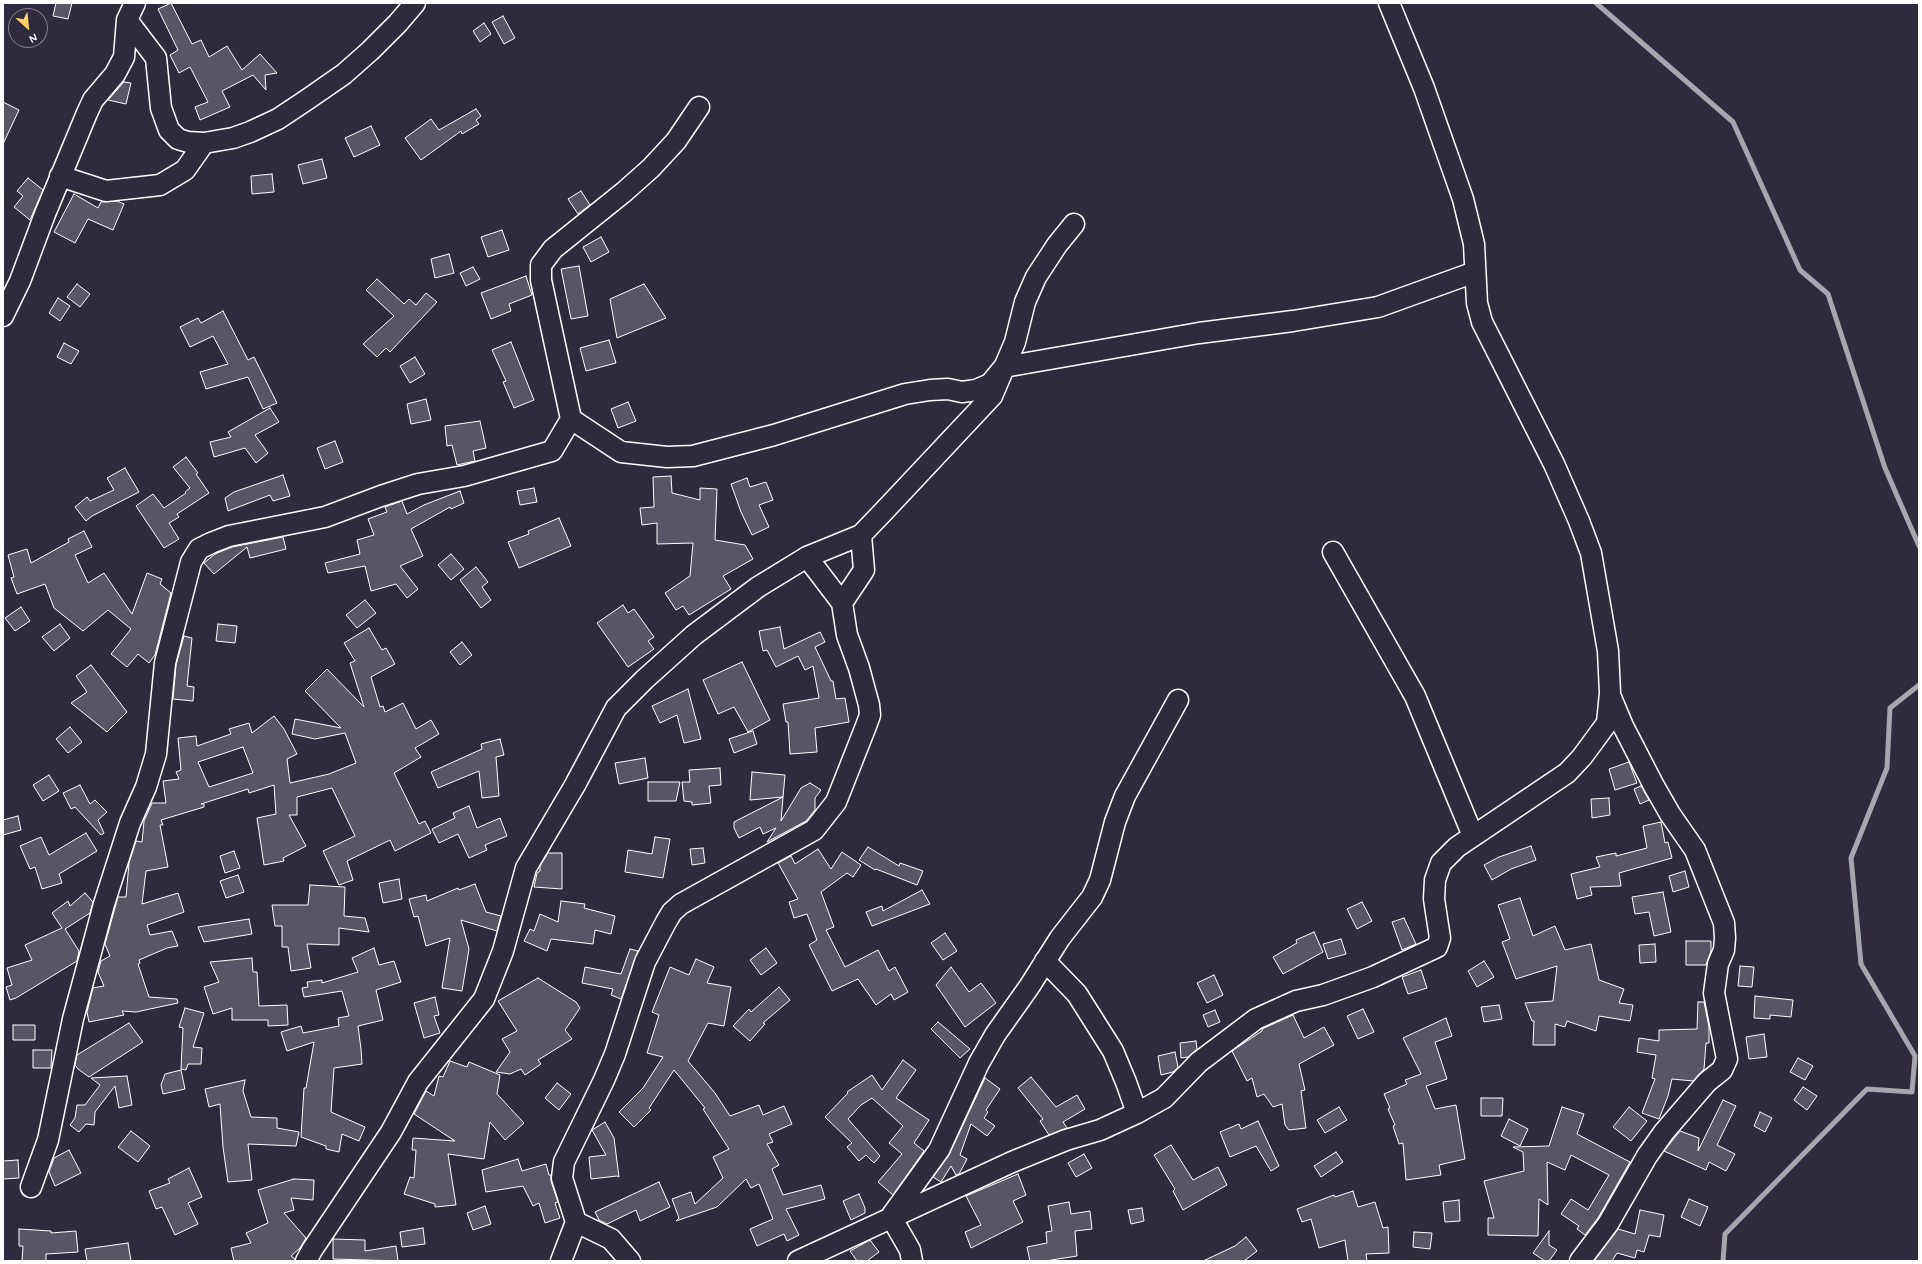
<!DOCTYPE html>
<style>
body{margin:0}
#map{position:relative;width:1922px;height:1264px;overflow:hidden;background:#2f2a3d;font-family:Mynerve,sans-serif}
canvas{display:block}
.frame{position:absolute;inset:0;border:4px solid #fff;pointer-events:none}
.north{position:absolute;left:8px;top:8px;width:40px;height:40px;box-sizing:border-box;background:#2f2a3d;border:1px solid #827f8b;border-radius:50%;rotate:153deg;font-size:11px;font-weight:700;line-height:16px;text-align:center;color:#fff}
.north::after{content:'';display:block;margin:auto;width:14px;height:18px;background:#ffd166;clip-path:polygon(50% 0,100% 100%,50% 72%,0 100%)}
</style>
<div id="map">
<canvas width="1922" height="1264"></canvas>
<div class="frame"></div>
<div class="north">N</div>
</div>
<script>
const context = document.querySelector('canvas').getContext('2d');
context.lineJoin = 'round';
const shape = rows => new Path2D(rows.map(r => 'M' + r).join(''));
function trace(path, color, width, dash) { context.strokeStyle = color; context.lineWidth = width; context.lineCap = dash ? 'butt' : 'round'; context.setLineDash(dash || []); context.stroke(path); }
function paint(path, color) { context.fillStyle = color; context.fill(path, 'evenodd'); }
const stream = shape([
 [1596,3,1733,122,1800,270,1828,294,1885,468,1919,546],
 [1723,1261,1725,1234,1867,1089,1912,1092,1915,1056,1861,964,1851,858,1887,768,1890,708,1919,685]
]);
const building = shape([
 [56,3,72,3,68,19,53,16,56,3],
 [171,3,192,44,201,40,209,57,227,46,242,70,260,54,277,73,265,75,266,90,253,75,222,91,230,107,200,120,195,107,208,102,190,67,179,73,170,55,178,50,158,9,171,3],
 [503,16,515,38,504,44,492,22,503,16],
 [484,23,491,34,480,42,473,31,484,23],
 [124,82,131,83,126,104,108,100,124,82],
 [3,102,19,110,3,144,3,102],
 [476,109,481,116,476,120,479,124,462,134,461,131,421,160,405,138,431,119,439,130,476,109],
 [371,126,380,145,354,157,345,138,371,126],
 [322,159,327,178,303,184,298,165,322,159],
 [272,174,274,192,252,194,251,176,272,174],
 [28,178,43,190,30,220,14,207,23,196,17,191,28,178],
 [581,191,590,205,578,214,568,199,581,191],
 [74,194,98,208,101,202,117,201,124,204,113,230,88,219,75,243,54,232,74,194],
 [502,230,509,250,488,257,481,237,502,230],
 [601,237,609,252,591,262,583,247,601,237],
 [449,254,454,273,435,278,431,259,449,254],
 [579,266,588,316,571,319,561,269,579,266],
 [473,267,480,279,466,286,460,273,473,267],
 [526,276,532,295,509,304,511,311,491,319,481,293,526,276],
 [377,279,404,304,409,299,416,305,426,293,437,302,390,352,386,348,377,357,363,344,394,316,366,290,377,279],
 [77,284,90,294,80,307,67,297,77,284],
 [644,284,666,318,617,338,610,299,644,284],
 [58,298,70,306,60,321,49,313,58,298],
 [223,311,248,360,254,357,277,403,263,409,248,377,206,389,200,372,228,364,213,336,190,347,180,327,198,318,201,323,223,311],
 [609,340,616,363,586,371,580,348,609,340],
 [511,342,534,400,514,408,503,382,506,381,492,350,511,342],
 [64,343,79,351,71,364,57,357,64,343],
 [415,357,425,374,410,383,400,366,415,357],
 [426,399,431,420,411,424,407,404,426,399],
 [628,402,636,421,618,428,611,409,628,402],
 [270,408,279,422,255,435,268,453,256,463,245,448,214,457,210,442,231,437,228,432,270,408],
 [480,421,486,448,473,451,475,461,457,465,452,445,447,446,445,426,480,421],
 [335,441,343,462,325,469,317,448,335,441],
 [186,457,198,473,196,474,209,493,177,514,179,517,169,523,179,539,164,548,136,506,153,494,164,508,186,493,185,492,190,488,173,467,186,457],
 [125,468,139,492,92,516,86,521,75,507,87,497,90,501,114,490,107,478,125,468],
 [283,475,290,496,273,501,270,495,228,511,225,498,234,492,283,475],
 [671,476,672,493,700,500,700,488,717,489,715,540,745,545,753,559,723,576,731,589,689,615,683,606,676,610,665,593,690,576,693,543,657,544,657,523,642,525,640,508,654,507,653,477,671,476],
 [747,478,750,487,766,482,773,500,759,505,769,527,752,535,741,512,731,484,747,478],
 [534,488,537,502,520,505,517,491,534,488],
 [460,491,464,503,451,509,450,507,411,529,423,556,400,566,418,589,407,598,396,584,371,591,365,566,328,573,325,563,360,554,357,540,374,535,368,519,387,512,385,507,402,501,407,514,424,505,460,491],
 [559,518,571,546,519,568,508,542,529,534,528,531,559,518],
 [84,531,92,547,75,555,88,583,104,573,132,614,147,573,162,579,160,584,171,593,155,655,149,663,138,654,127,667,111,654,131,629,108,610,83,631,54,608,45,584,17,594,11,578,14,577,8,555,27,549,31,563,69,542,68,539,84,531],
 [283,537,286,549,250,558,247,547,214,574,204,563,215,554,232,547,283,537],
 [451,554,464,569,451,580,438,565,451,554],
 [476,567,488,582,482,587,491,600,481,608,460,580,476,567],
 [365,600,376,613,357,628,346,615,365,600],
 [623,605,628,613,634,609,654,637,648,641,654,649,628,667,597,623,623,605],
 [21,607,30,621,15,631,5,618,21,607],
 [60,624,70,638,54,651,42,637,60,624],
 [218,624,237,626,235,643,216,641,218,624],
 [780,627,784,649,820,632,825,642,815,647,831,681,833,681,836,699,845,698,849,722,815,728,817,752,790,754,788,722,786,722,783,704,819,698,813,666,805,670,798,656,776,667,767,650,763,651,759,631,780,627],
 [369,628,382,650,386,648,395,664,371,677,380,707,383,706,385,712,403,703,416,729,431,720,439,734,415,748,421,757,394,773,419,824,425,821,431,833,395,851,390,840,347,861,353,880,339,885,323,851,355,836,332,788,297,797,297,815,289,815,306,846,283,858,284,861,264,865,257,818,276,814,274,785,249,793,248,789,201,804,204,804,204,807,161,820,163,825,160,825,168,867,146,871,142,904,178,893,184,912,147,925,150,935,172,931,178,946,167,948,139,960,140,963,138,964,149,997,177,999,178,1003,136,1012,122,1011,124,1015,89,1022,87,1012,93,988,104,986,98,972,101,961,110,956,105,944,118,897,126,897,129,863,136,841,142,842,144,821,152,803,166,803,163,781,179,779,176,772,181,770,178,738,196,736,197,746,231,734,229,729,249,723,252,733,274,716,284,729,297,754,287,759,290,783,329,774,356,763,345,733,315,739,292,734,295,719,341,728,305,691,327,669,364,707,350,663,355,661,344,643,369,628],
 [243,747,253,773,209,787,198,762,243,747],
 [184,636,192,638,187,686,194,687,193,701,173,699,176,665,184,636],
 [462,642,472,655,460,665,450,652,462,642],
 [742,662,770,720,748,732,734,707,718,714,703,680,742,662],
 [91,665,127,712,107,732,71,703,87,692,76,676,91,665],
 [688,689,701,739,684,743,677,715,660,723,652,706,688,689],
 [70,727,82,742,68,753,56,739,70,727],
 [753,731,757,744,734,753,729,739,753,731],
 [500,739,504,755,496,757,499,796,482,798,479,771,438,788,431,772,482,749,481,744,500,739],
 [645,758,648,778,619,784,615,763,645,758],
 [1629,762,1637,783,1615,790,1609,769,1629,762],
 [720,768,721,785,709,786,711,803,692,805,692,802,684,801,682,782,690,782,689,770,720,768],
 [752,772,785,775,783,797,750,800,752,772],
 [49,775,59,791,43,801,33,785,49,775],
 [648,782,680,782,676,801,648,801,648,782],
 [810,783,821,790,815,798,815,810,806,821,767,842,776,828,763,834,760,827,739,838,734,828,734,822,783,797,781,821,801,788,810,783],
 [80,785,90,804,95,800,107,812,98,820,104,833,101,835,75,807,71,809,63,793,80,785],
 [1641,786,1649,800,1640,804,1634,789,1641,786],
 [1609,798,1610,815,1592,818,1591,799,1609,798],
 [469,806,477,828,500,818,507,836,485,845,487,850,469,858,458,834,439,843,432,829,455,818,453,813,469,806],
 [18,816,21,830,3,835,3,820,18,816],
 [1661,822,1665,843,1668,842,1672,858,1619,873,1621,886,1590,887,1592,895,1577,899,1571,874,1600,867,1596,857,1616,853,1616,856,1647,848,1643,826,1661,822],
 [86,833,97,851,59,874,62,883,42,889,35,867,30,869,20,846,41,837,49,855,86,833],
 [655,837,670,839,663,878,625,872,628,850,652,854,655,837],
 [1531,846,1536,860,1511,869,1492,880,1484,865,1499,857,1531,846],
 [868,847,899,866,900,863,923,871,917,885,876,869,875,870,859,860,868,847],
 [703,848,705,863,692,865,690,849,703,848],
 [818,849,831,869,842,852,861,865,853,877,847,873,821,892,834,927,826,930,845,967,878,950,889,971,895,967,908,992,894,1000,891,994,876,1005,858,979,832,991,809,945,817,940,807,914,794,918,789,902,798,899,778,863,791,856,795,864,818,849],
 [234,851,240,868,225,873,220,856,234,851],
 [548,853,562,853,562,889,534,887,537,873,540,871,540,866,548,853],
 [1685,871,1689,887,1673,892,1669,876,1685,871],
 [238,875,244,892,226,898,220,881,238,875],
 [399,879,402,899,383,903,379,883,399,879],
 [475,884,486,912,501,916,497,931,461,920,469,949,462,991,442,988,450,938,426,946,418,916,414,917,409,899,426,895,427,901,458,888,459,890,475,884],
 [310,885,345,887,344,916,365,918,369,932,339,928,339,945,307,944,311,968,291,971,288,947,282,947,282,926,275,926,272,905,308,905,310,885],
 [922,890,930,904,872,926,866,912,882,906,883,911,922,890],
 [1663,892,1671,932,1654,936,1649,912,1635,914,1632,897,1663,892],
 [85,893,93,902,90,913,65,929,79,951,77,961,16,998,10,1000,6,987,12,985,7,968,32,960,25,945,62,928,52,913,68,901,70,906,85,893],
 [1520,898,1533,936,1555,926,1565,950,1591,944,1599,980,1624,989,1619,1003,1633,1005,1630,1021,1599,1016,1596,1031,1567,1021,1565,1027,1555,1024,1555,1045,1533,1045,1534,1021,1532,1021,1525,1003,1553,1001,1557,966,1516,979,1502,942,1510,939,1498,905,1520,898],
 [561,901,585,904,584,908,615,916,611,934,595,930,593,944,551,939,547,951,524,941,530,929,534,931,540,914,558,922,561,901],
 [1362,902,1372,921,1357,929,1347,909,1362,902],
 [1404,918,1416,944,1402,950,1392,922,1404,918],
 [249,919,252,934,204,942,198,927,249,919],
 [1314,932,1323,952,1283,974,1273,957,1297,943,1296,940,1314,932],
 [945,933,957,951,943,960,931,943,945,933],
 [1341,939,1346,954,1328,959,1323,944,1341,939],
 [1686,941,1711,941,1711,951,1706,965,1686,965,1686,941],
 [1655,944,1656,962,1640,963,1639,945,1655,944],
 [374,948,379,965,394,961,401,982,376,990,383,1020,358,1026,361,1049,362,1064,334,1068,331,1112,365,1127,359,1141,342,1134,339,1152,326,1149,326,1146,301,1137,304,1088,306,1088,314,1042,287,1051,281,1032,301,1026,303,1033,339,1026,338,1018,349,1016,342,991,304,997,302,988,308,987,307,982,322,980,322,983,358,972,352,958,374,948],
 [766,948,777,963,761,975,750,960,766,948],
 [630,949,638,951,621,999,611,995,613,989,582,983,585,967,621,974,630,949],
 [252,958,253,972,257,972,259,1006,287,1005,288,1025,268,1026,268,1020,232,1020,232,1008,213,1014,204,987,219,982,210,962,252,958],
 [696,959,714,967,707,983,731,987,724,1026,708,1023,688,1061,715,1093,730,1116,759,1105,763,1115,784,1106,792,1124,769,1134,773,1142,767,1144,779,1165,772,1169,783,1195,821,1185,825,1199,786,1209,799,1235,787,1241,784,1234,757,1246,750,1229,773,1219,759,1184,751,1188,746,1179,717,1207,676,1221,679,1218,672,1199,691,1192,695,1204,723,1178,713,1157,729,1149,703,1109,705,1108,674,1070,649,1108,651,1110,634,1127,619,1112,643,1088,663,1057,647,1053,659,1015,652,1012,670,967,689,975,696,959],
 [1484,961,1494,977,1477,987,1468,971,1484,961],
 [1740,966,1754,967,1752,987,1738,986,1740,966],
 [951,967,969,992,981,983,996,1003,965,1027,936,985,951,967],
 [1421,970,1427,988,1408,994,1402,977,1421,970],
 [1214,975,1223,995,1207,1003,1197,983,1214,975],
 [538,978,576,1002,580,1008,565,1030,572,1039,538,1060,541,1064,525,1075,521,1069,510,1074,496,1072,510,1052,502,1039,517,1031,498,1001,538,978],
 [779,987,790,1000,763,1023,765,1024,750,1041,733,1026,749,1009,751,1012,779,987],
 [1755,996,1793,1000,1791,1017,1770,1015,1770,1019,1754,1018,1755,996],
 [435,997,439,1015,434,1016,440,1033,424,1038,414,1003,435,997],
 [1698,1002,1704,1002,1709,1027,1709,1043,1706,1043,1704,1069,1693,1081,1672,1079,1668,1096,1659,1119,1642,1113,1655,1079,1652,1078,1656,1055,1637,1052,1639,1038,1659,1041,1659,1030,1697,1029,1698,1002],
 [1499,1005,1502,1019,1484,1022,1481,1007,1499,1005],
 [185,1008,204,1013,193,1047,202,1048,201,1064,188,1064,186,1070,181,1069,183,1028,179,1027,185,1008],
 [1363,1009,1374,1032,1358,1039,1347,1016,1363,1009],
 [1215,1010,1220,1022,1208,1027,1203,1015,1215,1010],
 [1293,1015,1304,1038,1324,1027,1334,1045,1299,1064,1305,1090,1301,1091,1306,1128,1289,1130,1285,1125,1282,1104,1273,1107,1264,1094,1257,1097,1252,1078,1247,1081,1232,1051,1262,1031,1262,1029,1293,1015],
 [1446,1018,1452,1036,1435,1042,1447,1079,1426,1086,1435,1109,1456,1105,1465,1159,1439,1165,1441,1175,1406,1180,1403,1143,1399,1144,1393,1126,1395,1125,1388,1109,1390,1108,1384,1094,1407,1084,1405,1080,1421,1074,1403,1038,1446,1018],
 [938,1022,970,1049,960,1058,931,1029,938,1022],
 [129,1023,143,1042,89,1077,78,1069,75,1065,77,1055,129,1023],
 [13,1025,35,1025,35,1040,13,1040,13,1025],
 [1764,1034,1767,1057,1749,1059,1746,1037,1764,1034],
 [1196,1041,1197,1049,1188,1057,1181,1058,1180,1043,1196,1041],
 [33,1050,52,1050,51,1068,33,1068,33,1050],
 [1175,1052,1178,1067,1173,1072,1161,1075,1158,1056,1175,1052],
 [1798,1058,1813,1066,1805,1080,1790,1072,1798,1058],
 [903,1060,916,1070,896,1098,929,1120,914,1143,924,1151,893,1195,878,1182,902,1154,889,1143,903,1126,872,1098,861,1105,848,1119,880,1156,874,1163,866,1155,859,1161,847,1147,852,1143,825,1117,848,1093,847,1092,872,1075,882,1090,903,1060],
 [450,1061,467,1067,469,1062,500,1075,497,1094,524,1123,505,1140,490,1122,484,1159,448,1154,456,1205,435,1207,435,1204,404,1194,410,1177,414,1178,416,1150,412,1150,413,1138,455,1141,414,1114,426,1091,434,1096,439,1076,443,1077,450,1061],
 [181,1070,185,1089,163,1094,161,1085,165,1074,181,1070],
 [127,1076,132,1105,119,1108,115,1086,95,1112,94,1125,86,1124,79,1132,70,1125,75,1118,77,1105,85,1105,100,1085,91,1078,127,1076],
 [1031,1077,1056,1107,1077,1095,1085,1109,1063,1122,1067,1128,1049,1135,1040,1121,1043,1119,1018,1088,1031,1077],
 [985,1078,1000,1089,986,1110,988,1112,984,1118,995,1126,987,1136,971,1124,960,1155,967,1159,959,1174,956,1175,951,1166,941,1182,933,1177,949,1155,985,1078],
 [245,1080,243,1091,251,1117,277,1118,277,1128,299,1132,296,1146,248,1144,252,1180,228,1182,223,1147,220,1104,209,1107,205,1089,245,1080],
 [557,1083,571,1094,559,1110,545,1098,557,1083],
 [1803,1087,1817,1096,1807,1110,1794,1100,1803,1087],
 [1481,1098,1503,1098,1502,1116,1481,1116,1481,1098],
 [1723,1100,1736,1106,1717,1145,1735,1154,1726,1171,1709,1162,1706,1170,1664,1151,1680,1131,1699,1138,1698,1151,1723,1100],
 [1339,1107,1347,1120,1325,1133,1317,1120,1339,1107],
 [1562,1107,1584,1114,1577,1134,1630,1162,1598,1218,1585,1235,1577,1229,1579,1226,1561,1214,1571,1199,1588,1210,1609,1175,1571,1155,1565,1170,1547,1162,1548,1205,1539,1199,1538,1236,1488,1235,1488,1218,1494,1218,1484,1181,1524,1171,1523,1152,1513,1147,1549,1146,1562,1107],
 [1629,1107,1647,1121,1631,1141,1613,1127,1629,1107],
 [1760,1112,1772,1118,1765,1132,1754,1126,1760,1112],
 [1509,1119,1528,1129,1520,1146,1501,1136,1509,1119],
 [1258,1121,1279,1166,1271,1171,1256,1146,1230,1157,1220,1132,1239,1124,1241,1129,1258,1121],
 [605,1122,614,1138,619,1177,617,1176,591,1179,589,1157,606,1155,592,1130,605,1122],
 [131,1131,150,1146,138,1162,118,1147,131,1131],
 [1171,1145,1193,1180,1218,1167,1227,1185,1183,1210,1173,1191,1175,1189,1154,1155,1171,1145],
 [69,1150,81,1173,55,1186,49,1172,54,1158,69,1150],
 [1336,1152,1343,1162,1321,1177,1314,1166,1336,1152],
 [1084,1154,1092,1168,1076,1177,1068,1163,1084,1154],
 [518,1159,522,1171,546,1164,549,1175,551,1175,551,1181,558,1202,555,1203,560,1218,545,1223,539,1203,533,1206,523,1186,486,1192,482,1170,518,1159],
 [18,1160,19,1178,3,1179,3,1161,18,1160],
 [189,1168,202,1197,188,1203,198,1224,175,1235,162,1207,156,1209,149,1191,170,1183,168,1179,189,1168],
 [1018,1174,1026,1195,1013,1201,1023,1222,971,1248,965,1232,981,1225,966,1196,1018,1174],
 [294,1179,314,1180,313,1200,291,1198,294,1210,284,1213,306,1238,300,1248,291,1256,295,1259,295,1261,234,1261,231,1248,251,1243,246,1233,268,1223,258,1190,294,1179],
 [659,1182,670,1207,640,1221,636,1210,607,1224,599,1220,595,1212,659,1182],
 [1353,1191,1358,1207,1375,1202,1383,1228,1388,1227,1389,1253,1366,1254,1367,1261,1348,1261,1345,1240,1319,1248,1311,1219,1302,1222,1297,1209,1334,1195,1335,1197,1353,1191],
 [859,1194,865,1208,865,1213,851,1220,843,1201,859,1194],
 [1689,1199,1708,1207,1700,1226,1681,1217,1689,1199],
 [1459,1200,1460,1221,1445,1222,1443,1202,1459,1200],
 [1069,1202,1071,1214,1090,1211,1092,1229,1075,1231,1077,1256,1045,1261,1030,1261,1027,1247,1047,1243,1046,1232,1052,1231,1048,1206,1069,1202],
 [485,1206,491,1224,473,1230,467,1213,485,1206],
 [1142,1208,1144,1221,1131,1224,1128,1210,1142,1208],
 [1640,1210,1664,1215,1660,1237,1649,1235,1644,1252,1637,1250,1635,1258,1617,1253,1612,1261,1594,1261,1618,1229,1635,1234,1640,1210],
 [423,1228,425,1244,402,1247,400,1232,423,1228],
 [19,1229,51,1231,51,1233,76,1231,78,1252,46,1254,46,1261,22,1261,23,1246,19,1246,19,1229],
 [1549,1231,1549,1245,1557,1250,1549,1261,1545,1261,1533,1253,1549,1231],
 [1414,1232,1432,1233,1430,1249,1413,1247,1414,1232],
 [1246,1237,1257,1251,1244,1261,1203,1261,1235,1246,1246,1237],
 [333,1239,365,1240,365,1251,396,1246,398,1261,333,1259,333,1239],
 [870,1240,879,1252,867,1261,857,1261,850,1251,870,1240],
 [128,1243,131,1261,87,1261,85,1249,128,1243]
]);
const minor = shape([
 [127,20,156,58,161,108,169,130,178,139,188,142,204,143,233,138,250,132,278,119,308,99,344,74,370,51,398,23,415,3],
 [60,176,106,191,160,185,185,170,204,143],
 [3,316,20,281,45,214,87,113,93,100,115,74,124,57,127,20,135,3],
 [571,419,621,452,667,457,693,456,774,435,905,394,930,390,948,389,962,392,976,390,990,384,1004,367,1199,333,1293,321,1378,307,1475,272],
 [1333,552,1415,696,1473,836],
 [842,603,864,570,861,535],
 [1045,961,1077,994,1113,1051,1126,1082,1137,1113],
 [31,1187,48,1140,73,1019,104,904,130,823,146,787,156,754,165,663,191,562,199,549,211,543,229,536,325,517,381,496,418,484,464,476,552,451,571,419,541,280,541,265,553,249,624,192,651,168,676,141,699,107],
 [892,1215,939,1150,979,1063,995,1035,1029,987,1060,938,1092,897,1100,880,1115,822,1125,796,1178,700],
 [891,1217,910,1250,912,1261],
 [576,1222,611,1239,630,1261],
 [306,1261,312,1250,391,1132,418,1082,484,999,503,951,526,868,575,785,616,708,645,679,694,635,758,587,807,557,861,535,885,510,992,396,1015,342,1025,302,1036,277,1057,245,1074,224],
 [561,1261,576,1222,562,1178,564,1162,604,1080,615,1054,645,962,666,922,672,912,681,904,814,830,836,802,866,726,870,715,869,705,859,668,847,635,842,603,807,557],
 [798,1261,1012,1162,1066,1140,1100,1130,1137,1113,1164,1098,1199,1062,1256,1019,1296,1001,1323,995,1373,977,1437,947,1440,938,1434,899,1435,880,1441,863,1457,847,1567,773,1582,757,1607,723,1610,693,1608,651,1591,553,1579,521,1554,464,1482,322,1477,303,1474,244,1463,199,1424,88,1389,3],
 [1580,1261,1608,1224,1647,1156,1664,1132,1707,1082,1722,1070,1727,1059,1714,993,1718,964,1724,950,1725,938,1724,923,1695,850,1670,814,1654,786,1623,726,1610,695]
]);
trace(stream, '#a7a6ad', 5);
paint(building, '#595564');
trace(building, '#fff', 1);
trace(minor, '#fff', 23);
trace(minor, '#2f2a3d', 20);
</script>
